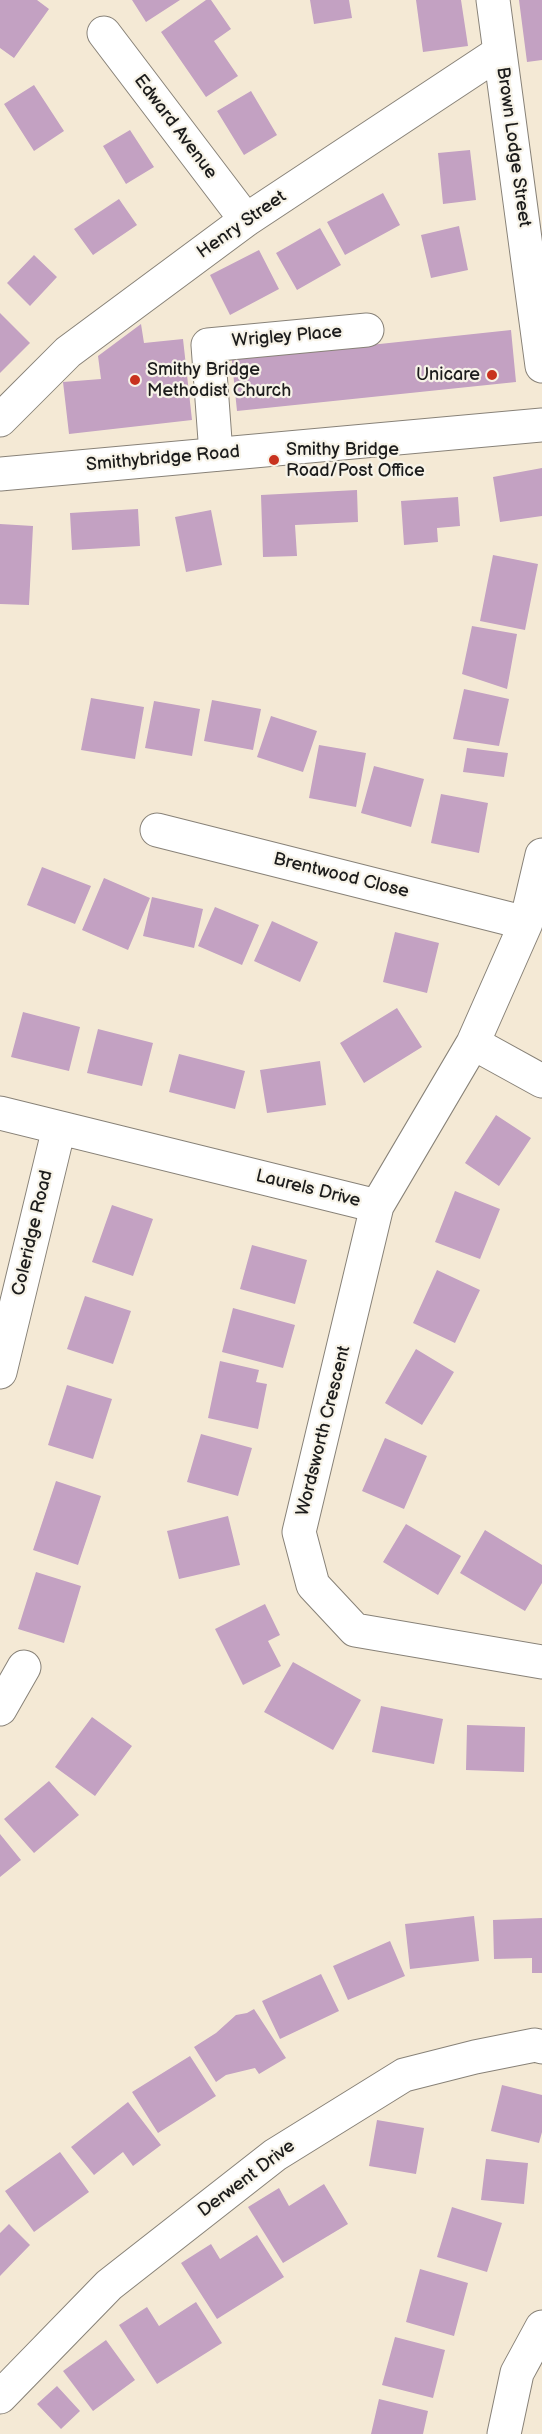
<!DOCTYPE html>
<style>
body{margin:0}
canvas{display:block;background:#f4e9d5}
</style>
<canvas width="542" height="2434"></canvas>
<script>
const context = document.querySelector('canvas').getContext('2d');
context.lineJoin = 'round';
function paint(path, color) { context.fillStyle = color; context.fill(path, 'evenodd'); }
const shape = rows => new Path2D(rows.map(r => 'M' + r).join(''));
function trace(path, color, width, dash) { context.strokeStyle = color; context.lineWidth = width; context.lineCap = dash ? 'butt' : 'round'; context.setLineDash(dash || []); context.stroke(path); }
function label(font, color, halo, rows, align = 'center') {
  context.font = font + ' "Balsamiq Sans",sans-serif'; context.lineWidth = 4.5; context.setLineDash([]); context.textBaseline = 'middle'; context.strokeStyle = halo; context.fillStyle = color; for (const [text, x, y, turn = 0] of rows) {
    context.save(); context.translate(x, y); context.rotate((+turn || 0) * Math.PI / 180); context.textAlign = isNaN(turn) ? turn : align; if (halo) context.strokeText(text, 0, 0); context.fillText(text, 0, 0); context.restore();
  }
}
const building = shape([
 [0,0,37,0,49,9,14,58,0,48],
 [132,0,180,0,146,22],
 [206,0,211,0,231,29,214,41,238,76,206,97,161,32],
 [310,0,349,0,352,18,314,24],
 [416,0,461,0,468,46,423,52],
 [519,0,542,0,542,60,527,62],
 [34,85,64,131,34,151,4,104],
 [251,91,277,135,244,155,217,111],
 [130,130,154,167,126,184,103,146],
 [470,150,476,200,443,204,438,153],
 [383,193,400,225,345,255,327,222],
 [119,199,137,225,93,255,74,229],
 [459,226,468,270,431,278,421,235],
 [320,228,341,265,297,290,276,253],
 [259,250,279,289,230,315,210,275],
 [34,255,57,277,30,306,7,283],
 [0,313,30,343,0,373],
 [141,324,144,343,183,339,192,420,69,434,63,382,101,379,98,356],
 [511,330,516,382,237,411,231,352,267,356],
 [542,468,542,516,500,522,493,477],
 [357,490,358,522,295,525,297,556,263,557,261,495],
 [458,497,460,526,437,528,438,542,404,545,401,501],
 [138,509,140,546,72,550,70,513],
 [211,510,222,565,186,572,175,517],
 [0,524,33,526,29,605,0,604],
 [493,555,538,564,525,630,480,621],
 [472,626,517,634,507,689,462,674],
 [464,689,509,699,499,746,453,739],
 [91,698,144,707,135,759,81,750],
 [212,700,261,709,253,750,204,741],
 [154,701,200,709,192,756,145,748],
 [271,716,317,731,303,772,257,757],
 [319,745,366,753,356,807,309,798],
 [467,748,508,753,504,777,463,772],
 [374,766,424,779,411,827,361,813],
 [441,794,488,803,479,853,431,843],
 [42,867,91,886,75,924,27,905],
 [104,878,150,898,128,950,82,930],
 [152,897,203,909,194,948,143,936],
 [215,907,259,925,242,965,198,946],
 [272,921,318,942,300,982,254,961],
 [395,932,439,943,427,993,383,982],
 [397,1008,422,1047,364,1083,340,1043],
 [23,1012,80,1027,69,1071,11,1057],
 [98,1029,153,1043,142,1086,87,1073],
 [179,1054,245,1071,235,1109,169,1092],
 [320,1061,326,1105,267,1113,260,1070],
 [496,1115,531,1138,499,1186,465,1163],
 [455,1191,500,1209,480,1259,435,1242],
 [112,1205,153,1219,133,1276,92,1262],
 [252,1245,307,1260,295,1304,240,1289],
 [437,1270,480,1290,455,1343,413,1323],
 [85,1296,131,1311,113,1364,67,1349],
 [233,1308,295,1325,283,1368,222,1352],
 [416,1349,454,1372,422,1425,385,1403],
 [220,1361,259,1370,256,1382,267,1384,258,1429,208,1418],
 [67,1385,112,1399,93,1459,48,1445],
 [201,1434,252,1448,238,1496,187,1482],
 [385,1438,427,1456,404,1509,362,1491],
 [56,1481,101,1496,78,1565,33,1550],
 [228,1516,240,1565,179,1579,167,1531],
 [406,1524,461,1556,438,1595,383,1562],
 [485,1530,542,1565,542,1583,525,1611,460,1573],
 [36,1572,81,1586,64,1643,18,1629],
 [265,1604,280,1635,268,1641,281,1666,243,1685,215,1629],
 [293,1662,361,1700,333,1750,264,1712],
 [381,1706,443,1719,434,1764,372,1752],
 [92,1717,132,1746,95,1796,55,1767],
 [467,1725,525,1727,524,1772,466,1770],
 [49,1781,79,1815,34,1853,4,1819],
 [0,1834,21,1860,0,1877],
 [474,1916,479,1961,410,1969,405,1924],
 [542,1918,542,1973,532,1973,532,1958,494,1959,493,1920],
 [390,1941,405,1976,348,2000,333,1966],
 [321,1974,339,2011,280,2039,262,2001],
 [254,2009,286,2058,259,2074,255,2068,226,2075,216,2082,194,2047,216,2033,236,2015,247,2013],
 [190,2056,216,2096,158,2133,132,2092],
 [502,2085,542,2095,542,2132,539,2143,491,2131],
 [128,2102,161,2145,133,2166,123,2152,94,2175,71,2147],
 [377,2120,424,2128,416,2174,369,2166],
 [60,2152,89,2192,34,2232,5,2191],
 [486,2159,528,2163,524,2204,481,2200],
 [324,2184,348,2224,283,2263,248,2207,279,2188,289,2206],
 [452,2207,502,2223,487,2272,437,2257],
 [9,2224,30,2245,0,2276,0,2233],
 [257,2235,284,2277,217,2319,181,2263,211,2244,220,2259],
 [420,2269,468,2283,454,2336,406,2322],
 [196,2302,222,2343,157,2384,119,2325,147,2307,159,2326],
 [395,2337,445,2350,433,2398,382,2385],
 [106,2340,135,2380,93,2411,63,2371],
 [57,2386,80,2411,61,2429,37,2404],
 [379,2399,428,2411,423,2434,371,2434]
]);
const street = shape([
 [493,0,542,366],
 [104,33,246,220],
 [0,420,68,352,246,220,500,52],
 [216,454,208,345,367,330],
 [157,830,526,923],
 [473,1043,542,1081],
 [0,1113,377,1206,473,1043,526,923,542,855],
 [377,1206,299,1532,313,1585,355,1630,542,1662],
 [0,1372,59,1128],
 [0,1709,24,1667],
 [0,2397,109,2285,275,2155,404,2075,475,2057,535,2045,542,2047],
 [504,2434,517,2373,542,2327]
]);
const secondary = shape([
 [0,474,542,425]
]);
const markers = [
 [492,375,6,"#c8321e"],
 [135,380,6,"#c8321e"],
 [274,460,6,"#c8321e"]
];
const streetNames = [
 ["Edward Avenue",175,127,53],
 ["Brown Lodge Street",513,147,82],
 ["Henry Street",242,225,-35],
 ["Wrigley Place",287,337,-5],
 ["Smithybridge Road",163,459,-5],
 ["Brentwood Close",341,876,14],
 ["Laurels Drive",308,1189,14],
 ["Coleridge Road",33,1233,-77],
 ["Wordsworth Crescent",324,1431,-76],
 ["Derwent Drive",247,2179,-37]
];
const poiNames = [
 ["Smithy Bridge",147,370],
 ["Methodist Church",147,391],
 ["Unicare",480,375,"right"],
 ["Smithy Bridge",286,450],
 ["Road/Post Office",286,471]
];
paint(building, '#c3a1c2');
trace(street, '#888278', 35);
trace(secondary, '#888278', 35);
trace(street, '#fff', 33);
trace(secondary, '#fff', 33);
for (const [x, y, r, color] of markers) { const dot = new Path2D(); dot.arc(x, y, r, 0, 2 * Math.PI); context.fillStyle = color; context.fill(dot); trace(dot, '#f7f3e8', 2); }
label('18px', '#1c1c1c', '#f7f3e8', streetNames);
label('18px', '#1c1c1c', '#f7f3e8', poiNames, 'left');
</script>
